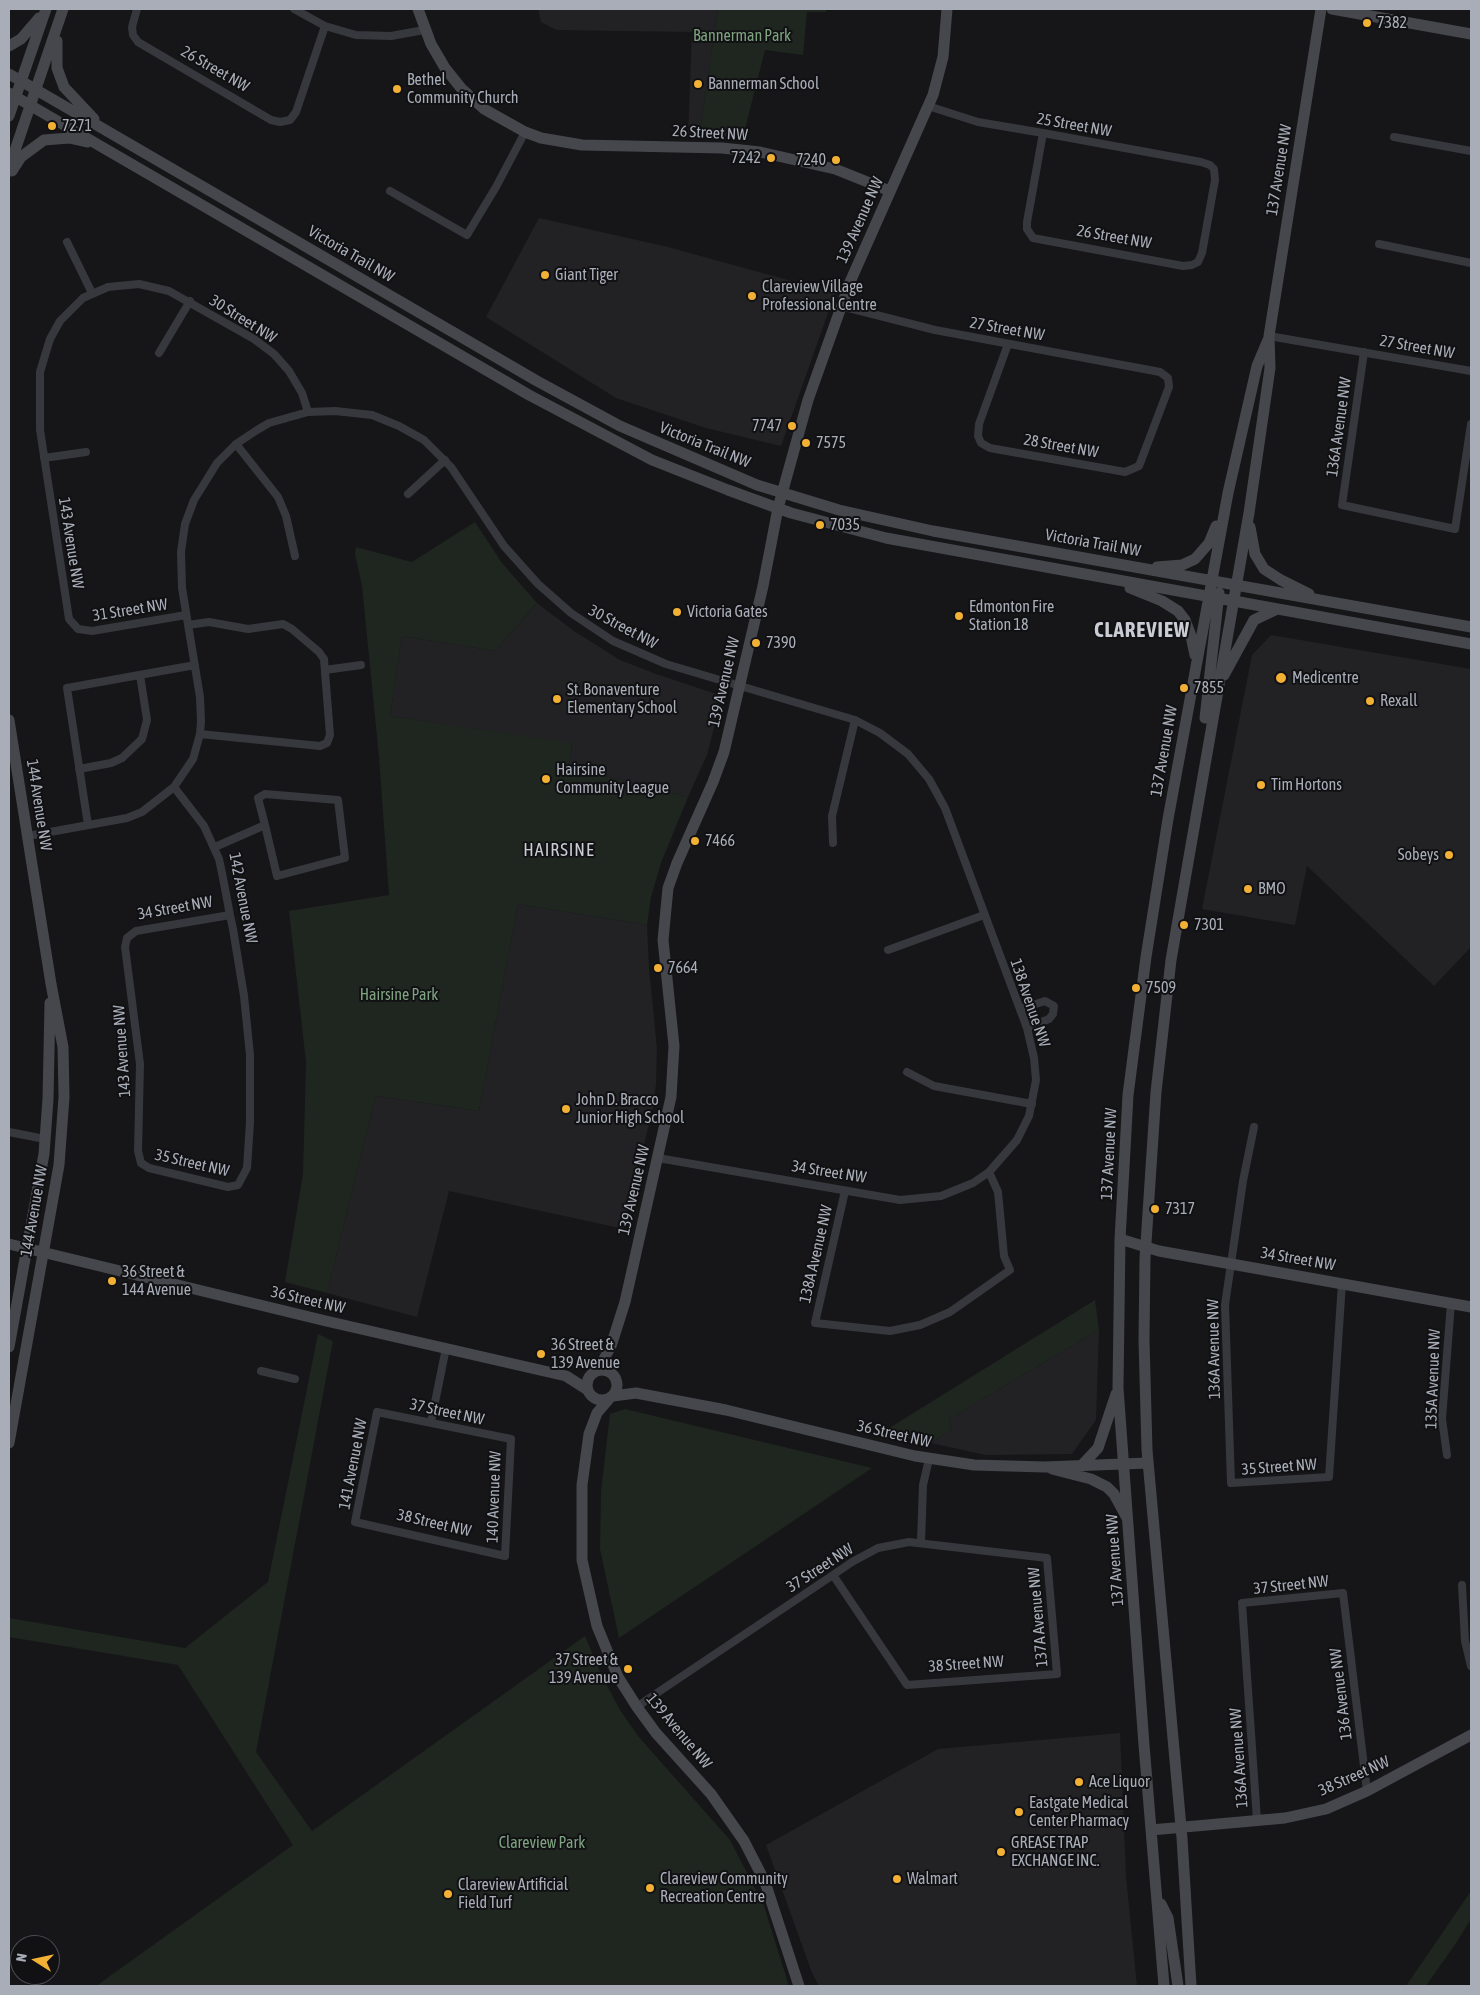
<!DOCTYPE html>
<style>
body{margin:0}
#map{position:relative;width:1480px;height:1995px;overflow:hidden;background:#161618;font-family:"Asap Condensed",sans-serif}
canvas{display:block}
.frame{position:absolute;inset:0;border:10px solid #a8adb8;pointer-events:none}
.north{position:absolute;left:10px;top:1935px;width:50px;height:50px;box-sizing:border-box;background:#111113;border:1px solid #4d4f55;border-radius:50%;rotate:280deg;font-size:14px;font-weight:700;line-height:20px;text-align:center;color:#a8adb8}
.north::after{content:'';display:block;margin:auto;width:18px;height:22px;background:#f2b134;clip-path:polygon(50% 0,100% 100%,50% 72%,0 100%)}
</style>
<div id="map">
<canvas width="1480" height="1995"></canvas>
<div class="frame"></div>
<div class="north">N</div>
</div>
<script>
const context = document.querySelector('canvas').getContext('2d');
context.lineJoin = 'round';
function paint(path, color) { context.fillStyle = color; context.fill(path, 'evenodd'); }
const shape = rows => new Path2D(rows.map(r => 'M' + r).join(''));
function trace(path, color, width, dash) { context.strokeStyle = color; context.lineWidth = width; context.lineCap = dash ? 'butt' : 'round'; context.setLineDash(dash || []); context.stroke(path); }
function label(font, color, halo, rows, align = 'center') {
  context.font = font + ' "Asap Condensed",sans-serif'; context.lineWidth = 4; context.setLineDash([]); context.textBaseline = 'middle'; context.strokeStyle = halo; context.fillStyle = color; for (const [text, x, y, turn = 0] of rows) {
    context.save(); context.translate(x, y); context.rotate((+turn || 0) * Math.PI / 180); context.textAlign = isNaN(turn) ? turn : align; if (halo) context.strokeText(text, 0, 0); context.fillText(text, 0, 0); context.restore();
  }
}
const built = shape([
 [538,9,718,9,699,137,688,137,692,32,556,30,541,22],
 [539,218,668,247,835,293,781,446,706,428,616,398,486,317],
 [537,603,574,631,620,660,656,674,722,696,707,755,688,797,569,767,572,744,390,716,402,636,495,651],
 [1271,635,1471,669,1471,947,1434,986,1307,866,1295,925,1202,909,1252,655],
 [518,904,647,925,649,968,657,1049,656,1084,653,1107,624,1229,449,1191,417,1317,327,1293,376,1096,479,1111],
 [1099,1330,1096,1420,1072,1454,986,1455,931,1443,951,1430,949,1419],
 [1120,1733,1126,1876,1137,1986,819,1986,812,1973,766,1845,938,1749]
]);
const green = shape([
 [718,9,826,9,826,12,807,12,803,55,765,50,743,137,699,137],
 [475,522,502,563,537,603,495,651,402,636,390,716,572,743,569,767,688,797,661,863,651,897,647,925,518,904,479,1111,376,1096,327,1293,285,1282,303,1174,306,1062,289,911,389,895,379,757,362,586,355,554,356,547,412,562],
 [1095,1300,1099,1330,949,1419,951,1430,931,1443,883,1432],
 [318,1334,333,1341,256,1752,312,1831,585,1636,601,1674,620,1710,638,1736,730,1840,764,1906,789,1986,96,1986,293,1845,178,1665,9,1637,9,1618,185,1648,268,1582],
 [625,1409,872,1468,619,1638,600,1549,601,1491,610,1414],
 [1471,1891,1471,1919,1456,1943,1426,1986,1406,1986]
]);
const street = shape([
 [137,9,132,27,133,35,138,42,271,120,280,122,290,120,296,112,325,26],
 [294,9,325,26,356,35,391,36,424,30],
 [928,106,978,122,1043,133,1201,162,1210,165,1214,169,1215,180,1202,253,1198,262,1192,265,1183,266,1033,238,1027,229,1027,222,1043,133],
 [1394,137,1471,151],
 [390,191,467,235,496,187,525,132],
 [67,242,92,293],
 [1379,244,1471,263],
 [841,306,935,330,1160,372,1168,378,1169,387,1139,466,1125,472,990,448,981,443,978,436,979,424,1008,344],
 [1269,336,1471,371],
 [1364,352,1342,505,1455,529,1471,424],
 [159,353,190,301],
 [236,444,278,497,286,516,295,556],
 [44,458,86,452],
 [408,494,445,460],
 [186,615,92,631,78,629,69,619,40,430,40,372,50,339,60,321,83,298,108,287,139,284,169,291,254,339,274,354,289,371,302,393,308,412,335,411,372,415,399,426,424,440,451,467,504,546,538,584,571,613,613,641,666,664,855,720,880,733,908,754,929,779,945,808,1027,1028,1034,1058,1036,1080,1029,1116,1017,1140,989,1172,998,1192,1004,1256,1010,1270,950,1312,920,1325,890,1331,815,1323,845,1191],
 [188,625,209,622,248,629,283,624,292,629,319,652,324,659,330,735,327,743,320,746,200,734],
 [325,670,361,665],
 [79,769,111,763,122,758,142,739,147,720,140,675],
 [88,825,67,688,195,665],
 [28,836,127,818,142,812,174,787],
 [833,843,832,816,855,720],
 [215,847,265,825,277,876,345,858,338,800,265,794,258,798,265,825],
 [230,915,136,931,127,938,125,947,140,1064,138,1151,141,1163,149,1168,228,1187,238,1185,247,1168,250,1122,250,1055,244,996,233,929,230,915,222,873,219,859,204,826,174,787,193,759,200,734,201,721,200,697,182,588,181,552,185,524,194,500,217,463,236,444,257,430,269,423,308,412],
 [888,950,984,915],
 [1020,1009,1045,1001,1054,1006,1053,1014,1049,1019,1027,1028],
 [907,1072,934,1086,1032,1104],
 [1254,1127,1243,1181,1225,1305,1231,1483,1329,1477,1342,1283],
 [9,1132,45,1139],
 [658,1158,900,1200,941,1196,973,1183,989,1172],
 [261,1371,295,1379],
 [377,1412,511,1439,505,1556,355,1522,377,1412],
 [431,1422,446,1348],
 [1447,1455,1442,1419,1451,1303],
 [921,1542,923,1485,929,1459],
 [1462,1585,1465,1641,1471,1666],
 [637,1707,648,1699,833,1575,852,1562,878,1548,909,1542,1047,1558,1057,1674,907,1685,833,1575],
 [1257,1820,1242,1603,1343,1593,1367,1791]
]);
const secondary = shape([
 [418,9,431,44,445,68,461,88,484,109,525,132,541,138,582,145,722,148,760,152,835,169,890,191],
 [1332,9,1471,34],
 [57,41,57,68,64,87,94,119],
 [9,46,21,39,39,18],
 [9,74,537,381,620,426,757,485,839,510,933,531,1471,627],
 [9,93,529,395,652,460,728,490,791,513,886,538,1471,644],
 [9,116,46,9],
 [9,168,63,9],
 [12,171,21,157,44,140,69,138,87,142],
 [1250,527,1255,554,1264,569,1281,580,1309,594],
 [1157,567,1182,565,1195,559,1209,543,1216,526],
 [1130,588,1162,601,1178,611,1185,620,1191,636,1195,655],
 [1224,675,1254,620,1275,610],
 [1205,718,1219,593],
 [9,720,51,984,63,1047,64,1097,59,1165,9,1443],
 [1120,1239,1159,1251,1471,1307],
 [9,1244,326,1321,566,1376,588,1390],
 [9,1347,44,1154,48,1099,50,1003],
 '587 1385a15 15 0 1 1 30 0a15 15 0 1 1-30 0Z',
 [598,1370,611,1346,625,1302,671,1097,674,1046,663,940,668,888,677,863,713,782,724,752,763,586,778,508,808,400,850,282,933,95,943,57,947,9],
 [613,1396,636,1393,726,1410,915,1456,974,1465,1045,1467,1148,1463],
 [609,1399,597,1413,589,1434,582,1485,582,1560,597,1626,618,1677,637,1707,656,1733,711,1794,744,1841,765,1882,799,1986],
 [1082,1465,1098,1448,1116,1394],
 [1052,1469,1091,1479,1107,1487,1114,1494,1126,1516],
 [1151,1830,1285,1818,1326,1809,1367,1791,1471,1735],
 [1161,1904,1168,1918,1178,1986],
 [1164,1986,1144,1745,1118,1388,1120,1239,1125,1150,1128,1095,1146,957,1168,819,1228,493,1257,366,1268,340],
 [1191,1986,1182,1838,1147,1450,1144,1340,1145,1258,1156,1092,1171,960,1249,513,1270,368,1269,336,1321,9]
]);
const markers = [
 [1367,23,5,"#f2b134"],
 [698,84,5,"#f2b134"],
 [397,89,5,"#f2b134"],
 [52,126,5,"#f2b134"],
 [771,158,5,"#f2b134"],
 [836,160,5,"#f2b134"],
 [545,275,5,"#f2b134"],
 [752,296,5,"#f2b134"],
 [792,426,5,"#f2b134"],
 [806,443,5,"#f2b134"],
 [820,525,5,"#f2b134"],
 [677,612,5,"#f2b134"],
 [959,616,5,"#f2b134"],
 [756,643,5,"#f2b134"],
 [1281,678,6,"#f2b134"],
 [1184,688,5,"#f2b134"],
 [557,699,5,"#f2b134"],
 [1370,701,5,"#f2b134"],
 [546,779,5,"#f2b134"],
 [1261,785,5,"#f2b134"],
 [695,841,5,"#f2b134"],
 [1449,855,5,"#f2b134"],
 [1248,889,5,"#f2b134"],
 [1184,925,5,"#f2b134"],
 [658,968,5,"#f2b134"],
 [1136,988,5,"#f2b134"],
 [566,1109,5,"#f2b134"],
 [1155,1209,5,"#f2b134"],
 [112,1281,5,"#f2b134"],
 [541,1354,5,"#f2b134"],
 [628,1669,5,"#f2b134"],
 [1079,1782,5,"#f2b134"],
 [1019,1812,5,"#f2b134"],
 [1001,1852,5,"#f2b134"],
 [897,1879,5,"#f2b134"],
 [650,1888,5,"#f2b134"],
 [448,1894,5,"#f2b134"]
];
const poiNames = [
 ["7382",1377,23],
 ["Bethel",407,80],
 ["Community Church",407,98],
 ["Bannerman School",708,84],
 ["7271",62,126],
 ["7242",761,158,"right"],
 ["7240",826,160,"right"],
 ["Giant Tiger",555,275],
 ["Clareview Village",762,287],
 ["Professional Centre",762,305],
 ["7747",782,426,"right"],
 ["7575",816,443],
 ["7035",830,525],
 ["Edmonton Fire",969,607],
 ["Station 18",969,625],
 ["Victoria Gates",687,612],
 ["7390",766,643],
 ["Medicentre",1292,678],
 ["7855",1194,688],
 ["St. Bonaventure",567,690],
 ["Elementary School",567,708],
 ["Rexall",1380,701],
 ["Hairsine",556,770],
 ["Community League",556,788],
 ["Tim Hortons",1271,785],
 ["7466",705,841],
 ["Sobeys",1439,855,"right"],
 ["BMO",1258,889],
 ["7301",1194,925],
 ["7664",668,968],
 ["7509",1146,988],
 ["John D. Bracco",576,1100],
 ["Junior High School",576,1118],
 ["7317",1165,1209],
 ["36 Street &",122,1272],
 ["144 Avenue",122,1290],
 ["36 Street &",551,1345],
 ["139 Avenue",551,1363],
 ["37 Street &",618,1660,"right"],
 ["139 Avenue",618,1678,"right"],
 ["Ace Liquor",1089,1782],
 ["Eastgate Medical",1029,1803],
 ["Center Pharmacy",1029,1821],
 ["GREASE TRAP",1011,1843],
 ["EXCHANGE INC.",1011,1861],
 ["Clareview Community",660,1879],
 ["Recreation Centre",660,1897],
 ["Walmart",907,1879],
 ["Clareview Artificial",458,1885],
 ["Field Turf",458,1903]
];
const parkNames = [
 ["Bannerman Park",742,36],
 ["Hairsine Park",399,995],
 ["Clareview Park",542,1843]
];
const streetNames = [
 ["26 Street NW",215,69,30],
 ["25 Street NW",1074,125,10],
 ["26 Street NW",710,133,3],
 ["137 Avenue NW",1279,170,-81],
 ["139 Avenue NW",860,220,-66],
 ["26 Street NW",1114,237,10],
 ["Victoria Trail NW",351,254,30],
 ["30 Street NW",243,319,32],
 ["27 Street NW",1007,329,10],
 ["27 Street NW",1417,347,10],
 ["136A Avenue NW",1339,427,-82],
 ["Victoria Trail NW",705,445,22],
 ["28 Street NW",1061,446,10],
 ["143 Avenue NW",71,543,81],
 ["Victoria Trail NW",1093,543,10],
 ["31 Street NW",130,610,-9],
 ["30 Street NW",623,627,28],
 ["139 Avenue NW",724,682,-77],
 ["137 Avenue NW",1164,751,-80],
 ["144 Avenue NW",39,805,81],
 ["142 Avenue NW",243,898,79],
 ["34 Street NW",175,908,-10],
 ["138 Avenue NW",1030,1003,71],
 ["143 Avenue NW",122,1051,-94],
 ["137 Avenue NW",1109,1154,-87],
 ["35 Street NW",192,1163,13],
 ["34 Street NW",829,1172,9],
 ["139 Avenue NW",634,1190,-77],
 ["144 Avenue NW",34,1211,-80],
 ["138A Avenue NW",816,1254,-77],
 ["34 Street NW",1298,1259,10],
 ["36 Street NW",308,1300,13],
 ["136A Avenue NW",1214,1349,-91],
 ["135A Avenue NW",1433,1379,-88],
 ["37 Street NW",447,1412,12],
 ["36 Street NW",894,1434,13],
 ["141 Avenue NW",353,1464,-79],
 ["35 Street NW",1279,1467,-4],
 ["140 Avenue NW",494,1497,-88],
 ["38 Street NW",434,1523,13],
 ["137 Avenue NW",1115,1560,-94],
 ["37 Street NW",820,1568,-33],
 ["37 Street NW",1291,1585,-6],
 ["137A Avenue NW",1038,1617,-95],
 ["38 Street NW",966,1664,-4],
 ["136 Avenue NW",1341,1694,-97],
 ["139 Avenue NW",679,1731,50],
 ["136A Avenue NW",1239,1758,-94],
 ["38 Street NW",1354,1776,-24]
];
const neighbourhoodNames = [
 ["HAIRSINE",559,850]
];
const districtNames = [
 ["CLAREVIEW",1142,630]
];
paint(built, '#222225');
paint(green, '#1e261f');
trace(street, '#37383d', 8);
trace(secondary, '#45474d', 11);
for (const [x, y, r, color] of markers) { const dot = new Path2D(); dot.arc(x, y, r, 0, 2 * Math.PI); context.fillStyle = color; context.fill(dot); trace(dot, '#111113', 2); }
label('16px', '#a8adb8', '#111113', poiNames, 'left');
label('16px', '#7fa381', '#111113', parkNames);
label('16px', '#a8adb8', '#111113', streetNames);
context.letterSpacing = '1px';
label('18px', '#c9ccd4', '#111113', neighbourhoodNames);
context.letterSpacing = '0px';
context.letterSpacing = '1px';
label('bold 21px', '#c9ccd4', '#111113', districtNames);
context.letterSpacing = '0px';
</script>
